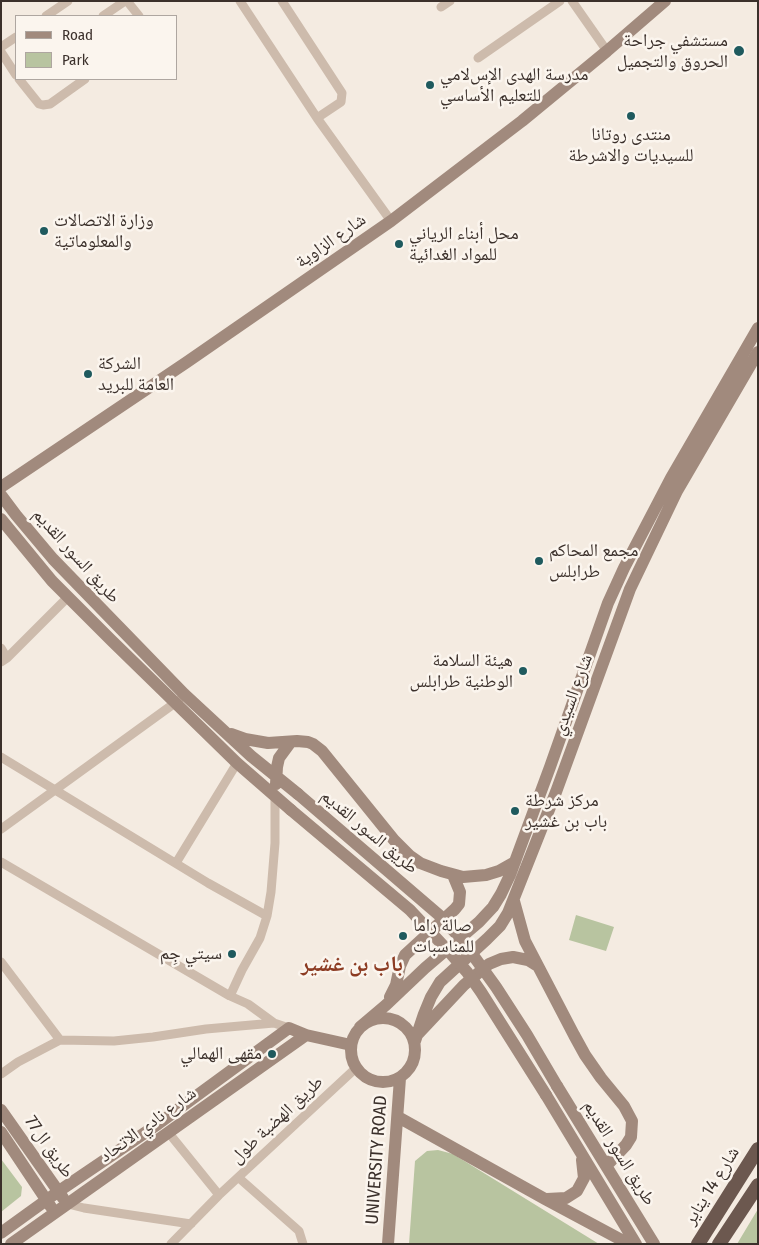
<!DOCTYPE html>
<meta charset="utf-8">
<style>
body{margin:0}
#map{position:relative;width:759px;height:1245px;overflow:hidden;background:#f4ebe1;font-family:"Fira Sans Condensed",sans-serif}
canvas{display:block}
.frame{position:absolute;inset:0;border:2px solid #3b302b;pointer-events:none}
.legend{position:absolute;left:15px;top:15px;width:162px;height:65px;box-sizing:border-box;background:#fbf5ee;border:1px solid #aea6a0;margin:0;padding:6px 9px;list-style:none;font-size:15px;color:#3b302b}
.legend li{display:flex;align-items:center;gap:10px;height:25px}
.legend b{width:25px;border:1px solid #aea6a0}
</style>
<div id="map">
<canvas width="759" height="1245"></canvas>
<div class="frame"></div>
<ul class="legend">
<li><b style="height:6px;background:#a18a7d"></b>Road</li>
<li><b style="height:14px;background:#b8c4a0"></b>Park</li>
</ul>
</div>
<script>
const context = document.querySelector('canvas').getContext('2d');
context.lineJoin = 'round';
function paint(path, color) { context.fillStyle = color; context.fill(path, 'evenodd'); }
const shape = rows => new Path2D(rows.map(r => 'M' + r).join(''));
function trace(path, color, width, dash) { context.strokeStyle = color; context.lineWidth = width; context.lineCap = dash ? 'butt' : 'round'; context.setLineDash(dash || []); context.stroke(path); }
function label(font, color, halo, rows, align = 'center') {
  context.font = font + ' "Fira Sans Condensed","Noto Naskh Arabic",sans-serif'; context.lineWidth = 5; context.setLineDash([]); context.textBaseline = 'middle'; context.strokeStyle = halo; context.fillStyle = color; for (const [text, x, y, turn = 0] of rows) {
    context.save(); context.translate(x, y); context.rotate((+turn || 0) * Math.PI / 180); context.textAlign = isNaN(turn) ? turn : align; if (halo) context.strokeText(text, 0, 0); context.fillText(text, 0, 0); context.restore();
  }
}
const green = shape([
 [576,915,614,927,606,951,569,940],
 [438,1150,453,1154,599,1244,409,1244,415,1161,427,1151],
 [1,1159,22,1187,21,1196,1,1212],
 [758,1209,758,1244,737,1244]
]);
const minor = shape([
 [127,1,139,16],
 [240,1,317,118,391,221],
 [282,1,342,93,341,102,317,118],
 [572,1,607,51],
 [441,7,450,1],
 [46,16,68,1],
 [103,16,125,1],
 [1,47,16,37],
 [1,52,16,75],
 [478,58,560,1],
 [19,79,39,104,43,105,50,104,85,79],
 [1,648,7,658,1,662],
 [7,658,68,597],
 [1,757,208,883,267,916],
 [1,829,179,700],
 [1,862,230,996,248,1004,274,1023,289,1028],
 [176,863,237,763],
 [1,962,60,1040],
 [230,996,242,970,260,938,267,916,271,892,275,843,275,796],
 [1,1074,18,1062,60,1040,114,1041,153,1037,206,1029,274,1023],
 [168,1132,219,1195],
 [239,1178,299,1231,303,1244],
 [68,1204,84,1208,191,1224],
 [171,1244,219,1195,356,1068]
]);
const secondary = shape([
 [1,487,187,362,391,221,522,121,607,51,665,1],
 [1,495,16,515,53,559,184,694,251,756,298,794],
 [1,519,52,581,111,640,237,763,291,810],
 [231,734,245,739,268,743,297,741,308,742,313,744,322,751,394,840,410,856,420,863,441,871,463,877,486,875,499,871,515,862],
 [276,784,277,767,279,758,290,743],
 [514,901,525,941,574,1035,585,1055,601,1078,624,1106,632,1121,631,1137,626,1145,607,1165],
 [390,997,396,985,400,966,405,955,455,909,459,904,460,892,453,875],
 '351 1050a32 32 0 1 1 64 0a32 32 0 1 1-64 0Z',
 [360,1027,386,1005,425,968,479,922,493,907,501,894,510,875,550,767,608,603,624,568,671,478,758,328],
 [418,1034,464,985,489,964,501,959,513,957,528,960,536,965],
 [415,1041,424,1014,431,997,440,982,487,939,500,926,508,913,556,792,630,589,677,491,758,352],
 [557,1086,654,1244],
 [546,1095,636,1244],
 [1,1110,63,1198],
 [398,1117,545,1199,629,1244],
 [1,1132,51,1207],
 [547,1199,566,1198,577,1191,584,1178,582,1160],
 [1,1233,59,1191,158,1124,289,1028,306,1035,351,1045],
 [11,1244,306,1035],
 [388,1244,400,1078]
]);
const trunk = shape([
 [698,1244,758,1149],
 [719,1244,758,1185]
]);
const secondaryBridge = shape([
 [298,794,439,915,462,940,496,987,527,1035,557,1086],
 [291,810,410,910,452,955,467,972,481,992,546,1095]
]);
const markers = [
 [739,51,6,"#1f5a5e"],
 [430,85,5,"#1f5a5e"],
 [631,116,5,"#1f5a5e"],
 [44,231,5,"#1f5a5e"],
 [399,244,5,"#1f5a5e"],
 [88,374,5,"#1f5a5e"],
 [539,561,5,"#1f5a5e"],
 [523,671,5,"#1f5a5e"],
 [515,811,5,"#1f5a5e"],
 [403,936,5,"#1f5a5e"],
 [232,954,5,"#1f5a5e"],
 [272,1054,5,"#1f5a5e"]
];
const poiNames = [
 ["مستشفي جراحة",728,41,"right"],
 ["الحروق والتجميل",728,62,"right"],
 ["مدرسة الهدى الإسﻻمي",440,75],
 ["للتعليم الأساسي",440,96],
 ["منتدى روتانا",631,135,"center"],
 ["للسيديات والاشرطة",631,156,"center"],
 ["وزارة الاتصالات",54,221],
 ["والمعلوماتية",54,242],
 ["محل أبناء الرياني",409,234],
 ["للمواد الغدائية",409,255],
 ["الشركة",98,364],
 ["العامة للبريد",98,385],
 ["مجمع المحاكم",549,551],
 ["طرابلس",549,572],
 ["هيئة السلامة",513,661,"right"],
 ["الوطنية طرابلس",513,682,"right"],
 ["مركز شرطة",525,801],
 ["باب بن غشير",525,822],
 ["صالة راما",413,926],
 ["للمناسبات",413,947],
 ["سيتي جِم",222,954,"right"],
 ["مقهى الهمالي",262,1054,"right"]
];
const streetNames = [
 ["شارع الزاوية",331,241,-35],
 ["طريق السور القديم",76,556,48],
 ["شارع السيدي",573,695,-70],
 ["طريق السور القديم",369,832,40],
 ["طريق الهضبة طول",277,1120,-43],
 ["شارع نادي الاتحاد",148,1125,-36],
 ["طريق ال77",49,1147,55],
 ["طريق السور القديم",619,1153,58],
 ["UNIVERSITY ROAD",377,1160,-86],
 ["شارع 14 يناير",712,1186,-58]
];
const districtNames = [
 ["باب بن غشير",352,965]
];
paint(green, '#b8c4a0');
trace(minor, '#cdbbac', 9);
trace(secondary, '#a18a7d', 12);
trace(trunk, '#6c584f', 14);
trace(secondaryBridge, '#a18a7d', 12);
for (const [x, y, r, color] of markers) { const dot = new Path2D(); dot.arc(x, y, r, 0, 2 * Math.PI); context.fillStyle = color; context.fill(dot); trace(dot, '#fbf5ee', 2); }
label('18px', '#3b302b', '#fbf5ee', poiNames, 'left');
label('18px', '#3b302b', '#fbf5ee', streetNames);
label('bold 22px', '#8c3b22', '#fbf5ee', districtNames);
</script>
